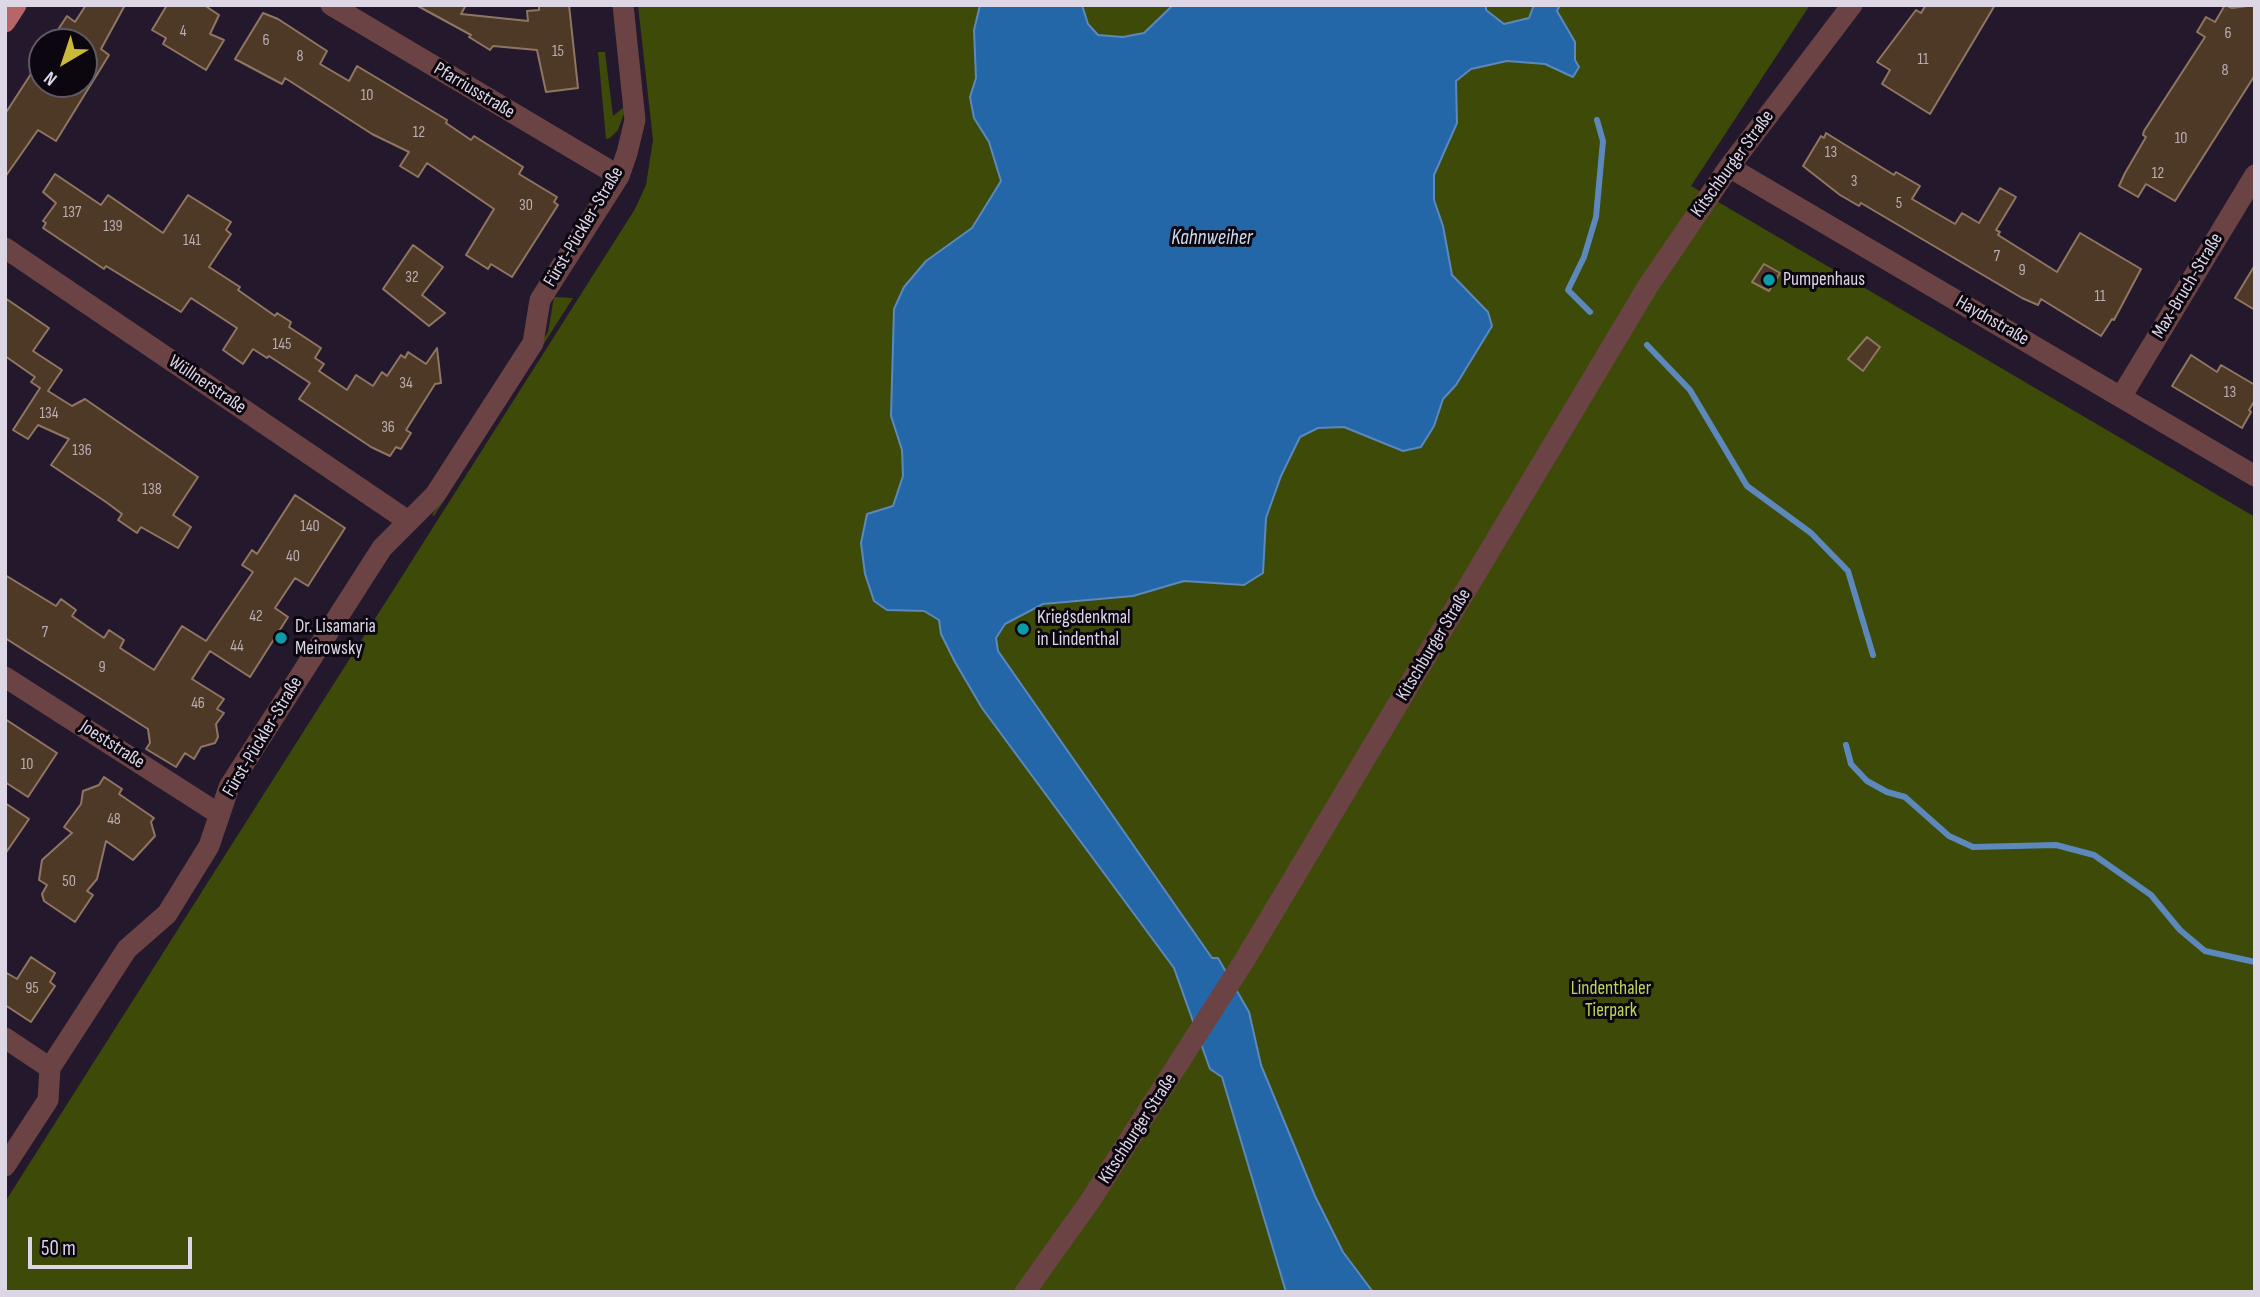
<!DOCTYPE html>
<meta charset="utf-8">
<style>
body{margin:0}
#map{position:relative;width:2260px;height:1297px;overflow:hidden;background:#24182d;font-family:"Sofia Sans Condensed",sans-serif}
canvas{display:block}
.frame{position:absolute;inset:0;border:7px solid #ddd6e4;pointer-events:none}
.north{position:absolute;left:28px;top:28px;width:70px;height:70px;box-sizing:border-box;background:#0b060f;border:2px solid #5f5964;border-radius:50%;rotate:219deg;font-size:19px;font-weight:700;line-height:28px;text-align:center;color:#ddd6e4}
.north::after{content:'';display:block;margin:auto;width:24px;height:32px;background:#cbba39;clip-path:polygon(50% 0,100% 100%,50% 72%,0 100%)}
.scale{position:absolute;left:28px;top:1237px;width:164px;height:32px;box-sizing:border-box;border:4px solid #ddd6e4;border-top:0;padding-left:9px;font-size:21px;line-height:24px;white-space:nowrap;color:#ddd6e4;-webkit-text-stroke:5px #0b060f;paint-order:stroke}
</style>
<div id="map">
<canvas width="2260" height="1297"></canvas>
<div class="frame"></div>
<div class="north">N</div>
<div class="scale">50 m</div>
</div>
<script>
const context = document.querySelector('canvas').getContext('2d');
context.lineJoin = 'round';
function paint(path, color) { context.fillStyle = color; context.fill(path, 'evenodd'); }
const shape = rows => new Path2D(rows.map(r => 'M' + r).join(''));
function trace(path, color, width, dash) { context.strokeStyle = color; context.lineWidth = width; context.lineCap = dash ? 'butt' : 'round'; context.setLineDash(dash || []); context.stroke(path); }
function label(font, color, halo, rows, align = 'center') {
  context.font = font + ' "Sofia Sans Condensed",sans-serif'; context.lineWidth = 6; context.setLineDash([]); context.textBaseline = 'middle'; context.strokeStyle = halo; context.fillStyle = color; for (const [text, x, y, turn = 0] of rows) {
    context.save(); context.translate(x, y); context.rotate((+turn || 0) * Math.PI / 180); context.textAlign = isNaN(turn) ? turn : align; if (halo) context.strokeText(text, 0, 0); context.fillText(text, 0, 0); context.restore();
  }
}
const green = shape([
 [638,5,1810,5,1691,186,2255,517,2255,1292,5,1292,5,1202,635,209,646,185,653,140],
 [598,52,605,52,613,116,624,107,625,111,618,130,610,138,606,139],
 [554,297,573,298,434,516,432,515,548,332]
]);
const water = shape([
 [980,5,1082,5,1088,24,1098,35,1123,37,1144,33,1173,5,1486,5,1486,10,1504,24,1529,18,1534,5,1560,5,1557,11,1575,42,1575,60,1579,67,1573,77,1545,64,1507,61,1471,69,1456,81,1457,123,1434,175,1434,200,1443,226,1452,275,1488,312,1492,326,1456,385,1443,399,1434,426,1421,447,1403,451,1344,427,1318,428,1300,437,1281,476,1266,518,1263,573,1244,585,1184,581,1133,596,1043,604,1005,624,996,638,998,651,1212,958,1218,958,1249,1012,1261,1065,1315,1196,1343,1252,1373,1292,1286,1292,1222,1077,1210,1069,1174,968,982,708,955,662,941,634,939,620,924,611,887,610,874,601,865,574,861,543,867,514,893,506,903,476,902,450,891,416,894,309,904,287,926,261,972,228,1001,181,989,142,974,118,970,97,976,78,974,30,980,5]
]);
const stream = shape([
 [1590,312,1568,290,1584,257,1596,217,1603,141,1597,120],
 [1647,345,1690,390,1747,486,1811,533,1848,571,1873,655],
 [1846,745,1851,764,1867,781,1887,792,1905,797,1949,836,1973,847,2056,845,2094,855,2151,895,2180,930,2205,951,2255,962]
]);
const building = shape([
 [86,5,125,5,101,49,109,55,56,141,38,130,5,177,5,114,42,57,42,84,84,84,84,42,50,42,67,16,75,22,86,5],
 [167,5,204,5,219,15,210,34,224,40,206,70,163,44,166,38,152,30,167,5],
 [416,5,466,5,461,14,528,21,527,11,539,10,539,5,569,5,578,88,546,92,537,50,493,46,490,50,469,37,471,35,416,5],
 [1926,5,1995,5,1930,114,1882,84,1890,70,1877,62,1916,10,1921,13,1926,5],
 [2225,5,2232,8,2255,5,2255,75,2175,201,2146,184,2138,197,2119,186,2125,173,2146,137,2143,135,2144,131,2205,37,2197,32,2206,17,2215,22,2225,5],
 [263,13,278,19,327,51,320,64,349,81,357,66,447,120,446,123,471,140,474,136,523,167,519,174,557,197,554,202,558,205,512,277,491,264,488,269,466,255,494,209,427,163,418,177,400,166,409,152,372,134,285,78,282,84,235,59,263,13],
 [1826,133,1894,175,1896,172,1920,186,1912,199,1955,224,1962,213,1979,223,2000,188,2016,197,1996,230,2000,232,1998,235,2057,272,2080,233,2141,269,2114,320,2112,319,2101,336,2041,299,2038,305,2022,298,1861,203,1859,206,1840,195,1803,166,1821,136,1824,138,1826,133],
 [55,174,101,205,108,195,163,233,188,195,231,222,226,230,231,234,209,267,240,287,238,290,275,316,277,313,291,322,289,327,321,348,315,358,324,364,319,371,347,390,356,375,373,386,382,372,387,376,401,355,405,358,408,352,426,364,437,348,441,383,435,384,406,430,411,433,401,449,396,447,390,456,371,447,299,399,310,383,269,356,267,358,253,349,243,364,223,350,237,328,191,298,181,312,106,266,104,269,43,228,46,223,43,221,56,203,43,192,55,174],
 [413,245,443,267,422,295,445,313,429,326,383,289,413,245],
 [1764,264,1780,273,1769,291,1752,282,1764,264],
 [2255,265,2255,310,2235,298,2255,265],
 [5,298,49,328,33,351,62,370,48,391,72,406,85,399,198,477,173,515,191,527,178,548,141,527,137,533,118,520,122,514,106,502,51,465,69,439,38,425,28,439,13,430,40,388,31,382,35,377,5,356,5,298],
 [1867,337,1880,347,1863,371,1848,359,1867,337],
 [2191,355,2217,372,2221,365,2255,385,2255,400,2249,410,2251,412,2242,428,2172,386,2191,355],
 [295,495,345,528,308,586,295,578,275,608,288,617,250,677,210,651,192,679,224,699,217,709,224,713,216,724,218,737,215,743,201,747,194,759,185,753,176,767,146,749,150,743,148,729,5,638,5,575,56,606,61,599,76,610,72,616,104,638,109,630,124,640,120,648,154,670,182,626,206,641,253,572,242,565,252,550,257,554,295,495],
 [5,719,57,753,28,797,5,782,5,719],
 [104,777,122,789,119,794,154,818,151,822,155,836,133,860,106,841,97,879,87,891,93,895,75,922,44,901,42,894,47,885,39,880,42,860,72,833,64,827,81,804,83,791,99,785,104,777],
 [5,803,29,819,5,854,5,803],
 [31,957,55,973,50,982,55,986,31,1022,5,1005,5,972,17,979,31,957]
]);
const minor = shape([
 [331,5,619,176],
 [1729,167,2255,476],
 [5,248,408,521],
 [2121,397,2255,175],
 [5,677,219,814],
 [5,1038,50,1068],
 [5,1166,48,1100,50,1068,127,949,167,914,209,846,229,787,382,548,435,495,533,343,540,300,619,176,627,153,635,120,623,5],
 [1025,1292,1090,1201,1244,961,1648,286,1729,167,1852,5]
]);
const major = shape([
 [5,22,16,5]
]);
const markers = [
 [1769,280,7,"#0f9aa8"],
 [1023,629,7,"#0f9aa8"],
 [281,638,7,"#0f9aa8"]
];
const numberNames = [
 ["4",183,32],
 ["6",2228,34],
 ["6",266,41],
 ["15",558,52],
 ["8",300,57],
 ["11",1923,60],
 ["8",2225,71],
 ["10",367,96],
 ["12",419,133],
 ["10",2181,139],
 ["13",1831,153],
 ["12",2158,174],
 ["3",1854,182],
 ["5",1899,204],
 ["30",526,206],
 ["137",72,213],
 ["139",113,227],
 ["141",192,241],
 ["7",1997,257],
 ["9",2022,271],
 ["32",412,278],
 ["11",2100,297],
 ["145",282,345],
 ["34",406,384],
 ["13",2230,393],
 ["134",49,414],
 ["36",388,428],
 ["136",82,451],
 ["138",152,490],
 ["140",310,527],
 ["40",293,557],
 ["42",256,617],
 ["7",45,633],
 ["44",237,647],
 ["9",102,668],
 ["46",198,704],
 ["10",27,765],
 ["48",114,820],
 ["50",69,882],
 ["95",32,989]
];
const streetNames = [
 ["Pfarriusstraße",474,91,31],
 ["Kitschburger Straße",1733,164,-54],
 ["Fürst-Pückler-Straße",584,227,-59],
 ["Max-Bruch-Straße",2188,286,-59],
 ["Haydnstraße",1992,321,30],
 ["Wüllnerstraße",207,385,34],
 ["Kitschburger Straße",1434,645,-59],
 ["Fürst-Pückler-Straße",263,737,-59],
 ["Joeststraße",112,745,33],
 ["Kitschburger Straße",1138,1129,-57]
];
const poiNames = [
 ["Pumpenhaus",1783,280],
 ["Kriegsdenkmal",1037,618],
 ["in Lindenthal",1037,640],
 ["Dr. Lisamaria",295,627],
 ["Meirowsky",295,649]
];
const parkNames = [
 ["Lindenthaler",1611,989],
 ["Tierpark",1611,1011]
];
const waterNames = [
 ["Kahnweiher",1212,239]
];
paint(green, '#3d4a08');
paint(water, '#2467a9');
trace(water, '#5c88bb', 2);
trace(stream, '#5c88bb', 6);
paint(building, '#4e3826');
trace(building, '#8f7662', 2);
trace(minor, '#6b4344', 21);
trace(major, '#b76569', 21);
for (const [x, y, r, color] of markers) { const dot = new Path2D(); dot.arc(x, y, r, 0, 2 * Math.PI); context.fillStyle = color; context.fill(dot); trace(dot, '#0b060f', 2.5); }
label('16px', '#b9aeb4', null, numberNames);
label('19px', '#ddd6e4', '#0b060f', streetNames);
label('19px', '#ddd6e4', '#0b060f', poiNames, 'left');
label('19px', '#bcd85b', '#0b060f', parkNames);
label('italic 21px', '#ccdcef', '#0b060f', waterNames);
</script>
